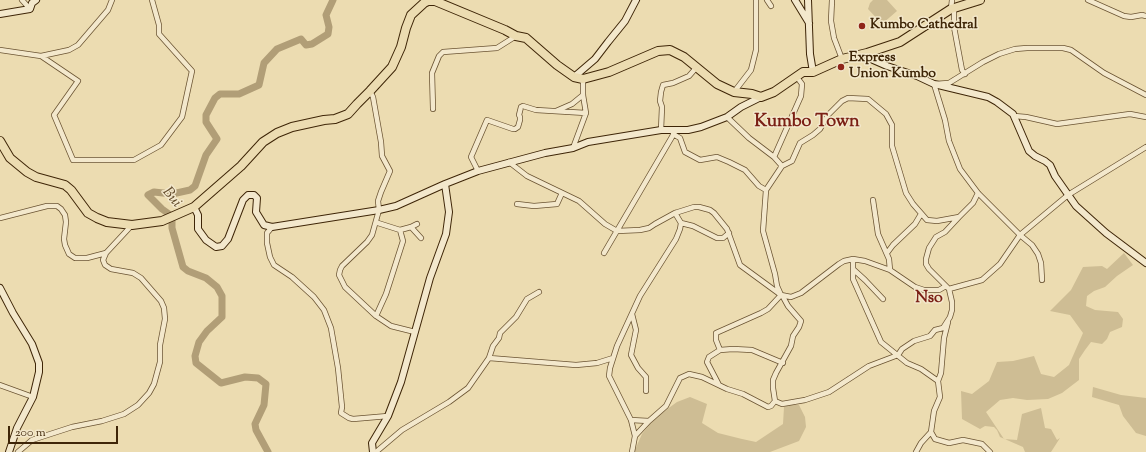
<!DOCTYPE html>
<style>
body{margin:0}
#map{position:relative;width:1146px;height:452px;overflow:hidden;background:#ecdcb1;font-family:"Sorts Mill Goudy",serif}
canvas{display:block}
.scale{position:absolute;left:8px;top:426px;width:110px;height:18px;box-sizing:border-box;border:2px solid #3e2507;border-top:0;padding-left:5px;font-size:12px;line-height:14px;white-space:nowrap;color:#3e2507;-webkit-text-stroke:3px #f3e8cc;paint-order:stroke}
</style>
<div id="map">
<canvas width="1146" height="452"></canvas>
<div class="scale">200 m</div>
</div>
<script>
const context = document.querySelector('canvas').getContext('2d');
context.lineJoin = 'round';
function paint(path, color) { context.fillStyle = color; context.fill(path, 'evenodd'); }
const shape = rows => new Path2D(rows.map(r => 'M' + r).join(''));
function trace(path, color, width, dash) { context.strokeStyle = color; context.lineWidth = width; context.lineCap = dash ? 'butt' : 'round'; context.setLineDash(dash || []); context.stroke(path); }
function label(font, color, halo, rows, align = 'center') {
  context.font = font + ' "Sorts Mill Goudy",serif'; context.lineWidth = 3; context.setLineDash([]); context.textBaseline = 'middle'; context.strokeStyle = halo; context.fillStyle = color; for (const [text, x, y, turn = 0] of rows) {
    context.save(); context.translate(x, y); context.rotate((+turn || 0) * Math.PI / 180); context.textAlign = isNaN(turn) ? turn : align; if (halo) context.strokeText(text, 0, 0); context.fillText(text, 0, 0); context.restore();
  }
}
const green = shape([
 [873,0,887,0,897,11,882,24,868,9,870,3],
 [1124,253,1133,265,1117,276,1105,287,1094,291,1087,296,1086,306,1095,310,1118,312,1123,319,1122,327,1110,332,1107,339,1102,344,1091,342,1085,350,1079,359,1079,380,1062,393,1048,399,1027,400,1013,398,1000,400,986,412,1004,439,1017,440,1022,414,1041,408,1045,428,1051,429,1057,440,1060,438,1051,452,1025,452,1023,447,1000,437,997,430,994,427,985,426,980,429,962,419,961,391,972,394,989,381,997,362,1013,361,1034,356,1041,374,1054,377,1069,365,1083,333,1070,315,1050,311,1071,290,1083,267,1102,266,1107,269],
 [1093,387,1121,395,1146,398,1146,436,1136,433,1123,416,1119,405,1092,397],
 [690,397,707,404,702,423,718,433,742,439,756,442,783,424,784,407,790,405,799,405,805,417,806,427,799,441,770,452,634,452,642,434,655,418,677,402]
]);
const river = shape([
 [268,452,256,430,255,424,264,405,266,384,258,378,245,377,221,383,196,363,195,356,199,342,207,331,222,317,222,296,217,287,206,278,188,271,183,267,172,228,172,221,169,214,162,209,148,195,154,192,172,194,190,190,195,186,206,155,217,139,206,122,206,115,215,98,220,94,239,94,259,85,264,63,277,49,301,39,306,45,312,44,328,34,329,27,326,15,333,0]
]);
const street = shape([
 [22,0,30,9],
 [767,0,771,6],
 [832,0,831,21,834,38,842,59],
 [1088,0,1124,16,1131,17,1142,15,1146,16],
 [954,8,954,27,962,70,965,74],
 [951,9,952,0],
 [0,50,41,56,78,81,54,115,73,160,134,160,161,145,182,117,192,71,159,34,159,25,152,0],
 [41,56,69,50,78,45,108,10,112,0],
 [370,91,373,97,381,142,382,156,390,171,381,192,378,201,379,210,372,235,367,242,342,266,340,270,339,275,345,287,376,316,391,326,415,332],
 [734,92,751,70,756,50,756,0],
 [433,109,432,73,439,56,443,52,497,48,516,36],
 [556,111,572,104,583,95],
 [1014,116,1026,117,1057,124,1130,114,1146,117],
 [727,117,749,138,774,157,782,166],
 [661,130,662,107,660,101,661,92,663,85,673,83,689,76,696,68],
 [673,134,680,138,685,152,700,160,717,157,729,162,745,170,759,186,766,190],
 [573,148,586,113,583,95,583,79],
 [774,157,801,96,802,84,796,76],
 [509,162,527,176,579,201,605,224,617,231,640,230,649,228,655,224,675,213,694,207,699,207,710,210,714,213,727,229,740,265,781,295,791,297,801,293,839,264,844,261,853,259,865,261,890,270,915,287,924,290,939,290,946,286,949,289,982,280,1000,264,1020,235,1068,195,1146,147],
 [478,171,471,157,487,120,513,129,515,129,518,127,520,120,520,117,519,115,521,107,523,106,536,110,586,113],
 [873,200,878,234,889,259,890,270],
 [517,204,534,206,557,204,562,193],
 [0,218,47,206,57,206,61,209,65,215,66,222,64,239,65,245,69,254,75,258,87,258,106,253],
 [376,221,378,223,400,230,403,241,386,294,376,316],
 [681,223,693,226,717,238,723,238,729,233],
 [272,227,267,233,267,243,270,257,274,265,292,277,314,297,324,310,331,328,338,368,342,407,341,413,349,418,353,419,388,416],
 [411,227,421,238],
 [400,230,411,227,417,224],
 [604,253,676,130],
 [887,253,893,245,915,224,921,214],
 [853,259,853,279,881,342,907,363,921,369,938,381],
 [854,270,865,280,883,299],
 [1042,280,1041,263,1038,254,1032,245,1020,235,978,193,960,169,949,141,945,120,934,84,949,83,983,62,999,54,1015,49,1027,48,1063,48,1071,50,1104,73,1146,95],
 [946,286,929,269,926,264,926,259,929,248,936,237,945,232,959,217],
 [782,295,788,306,801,321,799,327,793,336,791,346,776,373,773,380,773,388,775,401,782,404,805,400,829,392,869,366,898,355,902,349,914,341,930,336,935,330,943,328,950,317,952,310,952,302,949,289],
 [632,314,636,330,631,355,638,368,646,377,646,391],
 [720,350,716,340,716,333,761,313,768,309,781,295,777,286,775,274,763,231,766,190,782,166,792,161,800,143,813,135,820,129,828,115,842,101,848,98,868,99,886,114,892,125,892,146,906,193,913,204,927,220,937,221,959,217,973,203,978,193],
 [489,358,576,365,597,363,613,358],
 [0,385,33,397],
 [719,385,707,362,709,357,720,350,733,349,752,350,783,363],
 [631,420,649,421,635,436],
 [649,421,666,406,680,378,689,374,702,377,727,389,743,394,768,407,771,406,775,401],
 [931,432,935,439,949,443,963,440,982,444,990,452],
 [18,452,32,440,72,427,102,421,124,414,138,405,149,393,154,384,160,362,160,345,165,319,164,308,161,301,141,278,133,273,111,269,105,265,103,260,106,253,132,225],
 [376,452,402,430,449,402,468,388,489,358,493,346,499,338,500,333,516,317,527,299,539,292],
 [632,452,635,436,631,420,609,376,610,368,617,346,640,296,676,239,680,229,681,223,675,213],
 [916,452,921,443,931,432,934,411,940,397,938,381,941,373,944,338,948,322]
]);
const secondary = shape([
 [795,0,809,23],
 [808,0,810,54,813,72],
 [0,14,30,9,32,3,36,0],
 [867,53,871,59,887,66,917,76,934,84,988,97,997,102,1013,114,1029,151,1035,156,1045,161,1050,165,1055,176,1076,206,1106,233,1146,263],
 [574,77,595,59,608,42,625,21,636,0],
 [194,207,198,215,198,229,206,240,216,247,222,246,228,239,243,200,248,195,254,195,257,198,256,212,264,225,272,227,379,210,396,206,445,184],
 [0,288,13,313,32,344,39,363,39,372,33,397,17,428,9,452],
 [373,452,372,443,388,416,401,382,430,278,446,234,449,212,445,184,478,171,545,153,573,148,588,142,661,130,688,130,701,127,727,117,741,107,761,97]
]);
const highway = shape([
 [0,141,10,158,27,172,36,177,65,185,71,190,88,213,97,218,107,222,132,225,162,221,194,207,241,166,263,142,277,133,292,127,324,120,335,119,348,114,357,104,370,91,392,67,401,47,406,28,411,15,424,3,428,1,435,1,505,30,516,36,526,38,557,65,574,77,583,79,609,72,658,51,670,50,684,57,717,84,734,92,752,94,761,97,774,92,803,72,813,72,842,59,867,53,900,42,951,9,980,0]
]);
const markers = [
 [862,26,4,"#8f2418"],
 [841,67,4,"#8f2418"]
];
const poiNames = [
 ["Kumbo Cathedral",870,26],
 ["Express",849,59],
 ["Union Kumbo",849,75]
];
const waterNames = [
 ["Bui",171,198,51]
];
const quarterNames = [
 ["Nso",929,299]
];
const districtNames = [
 ["Kumbo Town",807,123]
];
paint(green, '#cebd94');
trace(river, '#b19e77', 7);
trace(street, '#6a5332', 6);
trace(secondary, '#3e2507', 8);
trace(highway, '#3e2507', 10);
trace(street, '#f3e8cc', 4.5);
trace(secondary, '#f3e8cc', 6);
trace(highway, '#ecdcb1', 8);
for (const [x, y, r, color] of markers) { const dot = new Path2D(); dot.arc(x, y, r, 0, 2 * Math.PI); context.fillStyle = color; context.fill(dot); trace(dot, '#f3e8cc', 1.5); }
label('bold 14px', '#3e2507', '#f3e8cc', poiNames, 'left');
label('italic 15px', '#604929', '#f3e8cc', waterNames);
label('bold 16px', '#7a1f14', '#f3e8cc', quarterNames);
label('bold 18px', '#7a1f14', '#f3e8cc', districtNames);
</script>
